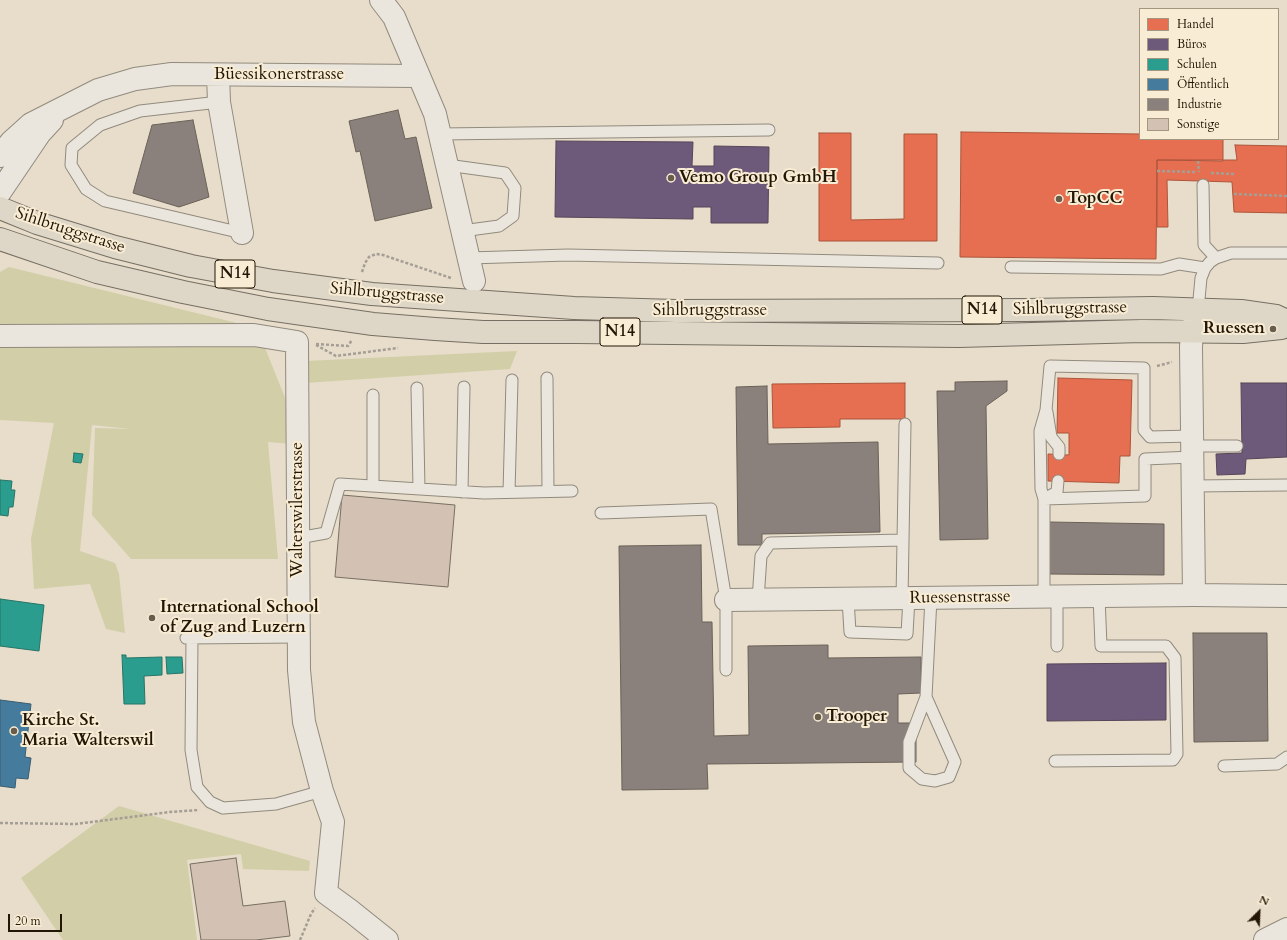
<!DOCTYPE html>
<meta charset="utf-8">
<style>
body{margin:0}
#map{position:relative;width:1287px;height:940px;overflow:hidden;background:#e7ddca;font-family:Cardo,serif}
canvas{display:block}
.legend{position:absolute;left:1139px;top:8px;width:140px;height:132px;box-sizing:border-box;background:#f8ecd4;border:1px solid #a39681;margin:0;padding:5px 7px;list-style:none;font-size:12px;color:#231605}
.legend li{display:flex;align-items:center;gap:8px;height:20px}
.legend b{width:20px;border:1px solid #a39681}
.north{position:absolute;left:1239px;top:892px;width:40px;height:40px;-webkit-text-stroke:3px #f8ecd4;paint-order:stroke;rotate:24deg;font-size:11px;font-weight:700;line-height:16px;text-align:center;color:#231605}
.north::after{content:'';display:block;margin:auto;width:14px;height:18px;background:#231605;clip-path:polygon(50% 0,100% 100%,50% 72%,0 100%)}
.scale{position:absolute;left:8px;top:914px;width:54px;height:18px;box-sizing:border-box;border:2px solid #231605;border-top:0;padding-left:5px;font-size:12px;line-height:14px;white-space:nowrap;color:#231605;-webkit-text-stroke:3px #f8ecd4;paint-order:stroke}
</style>
<div id="map">
<canvas width="1287" height="940"></canvas>
<ul class="legend">
<li><b style="height:11px;background:#e76f51"></b>Handel</li>
<li><b style="height:11px;background:#6d597a"></b>Büros</li>
<li><b style="height:11px;background:#2a9d8f"></b>Schulen</li>
<li><b style="height:11px;background:#457b9d"></b>Öffentlich</li>
<li><b style="height:11px;background:#8a817c"></b>Industrie</li>
<li><b style="height:11px;background:#d3c1b3"></b>Sonstige</li>
</ul>
<div class="north">N</div>
<div class="scale">20 m</div>
</div>
<script>
const context = document.querySelector('canvas').getContext('2d');
context.lineJoin = 'round';
function paint(path, color) { context.fillStyle = color; context.fill(path, 'evenodd'); }
const shape = rows => new Path2D(rows.map(r => 'M' + r).join(''));
function trace(path, color, width, dash) { context.strokeStyle = color; context.lineWidth = width; context.lineCap = dash ? 'butt' : 'round'; context.setLineDash(dash || []); context.stroke(path); }
function label(font, color, halo, rows, align = 'center') {
  context.font = font + ' Cardo,serif'; context.lineWidth = 4; context.setLineDash([]); context.textBaseline = 'middle'; context.strokeStyle = halo; context.fillStyle = color; for (const [text, x, y, turn = 0] of rows) {
    context.save(); context.translate(x, y); context.rotate((+turn || 0) * Math.PI / 180); context.textAlign = isNaN(turn) ? turn : align; if (halo) context.strokeText(text, 0, 0); context.fillText(text, 0, 0); context.restore();
  }
}
const green = shape([
 [9,267,257,328,304,445,268,442,278,559,131,559,92,515,95,428,130,429,92,425,80,551,115,563,119,574,125,633,106,629,90,584,34,589,31,539,54,423,0,420,0,272],
 [517,351,510,369,305,383,306,361],
 [119,806,310,861,309,871,243,869,241,854,187,860,197,940,63,940,21,878]
]);
const shops = shape([
 [961,132,1140,134,1140,139,1223,139,1223,161,1157,160,1156,259,960,257,961,132],
 [819,133,851,133,851,220,904,219,904,134,937,134,937,241,819,241,819,133],
 [1235,145,1287,146,1287,213,1234,212,1232,182,1167,180,1168,227,1157,227,1157,160,1237,160,1235,145],
 [1058,378,1132,380,1130,456,1120,456,1119,483,1048,481,1048,454,1069,455,1069,433,1057,433,1058,378],
 [905,383,905,419,840,419,840,427,773,428,772,384,905,383]
]);
const offices = shape([
 [556,141,693,142,692,166,714,166,714,146,769,147,768,223,711,223,711,207,693,207,693,219,555,217,556,141],
 [1241,383,1287,383,1287,457,1246,459,1245,474,1217,475,1216,454,1242,453,1241,383],
 [1166,663,1166,720,1047,721,1047,664,1166,663]
]);
const schools = shape([
 [74,453,83,454,81,463,73,462,74,453],
 [0,480,12,481,11,490,15,490,13,507,9,507,8,516,0,515,0,480],
 [0,599,44,605,39,651,0,646,0,599],
 [122,655,126,655,126,658,162,657,162,675,144,676,145,704,124,704,122,655],
 [166,657,182,657,183,673,167,674,166,657]
]);
const public = shape([
 [0,700,31,704,25,757,31,758,28,779,16,778,15,788,0,786,0,700]
]);
const industry = shape([
 [398,110,405,139,416,137,432,208,375,221,360,151,356,152,349,121,398,110],
 [193,120,209,197,179,207,133,193,152,125,193,120],
 [1007,381,1007,391,986,406,988,539,940,540,937,391,955,391,955,382,1007,381],
 [767,386,768,444,878,442,880,532,762,534,762,545,738,545,736,387,767,386],
 [1049,522,1164,524,1164,575,1049,574,1049,522],
 [701,545,702,622,712,622,714,736,749,735,748,646,828,645,828,658,921,657,921,693,898,694,898,723,916,723,916,762,707,764,708,789,622,790,619,546,701,545],
 [1193,633,1267,633,1268,741,1194,742,1193,633]
]);
const building = shape([
 [342,495,455,505,448,587,335,577,342,495],
 [236,858,243,906,285,901,290,936,256,940,201,940,190,864,236,858]
]);
const path = shape([
 [1198,161,1199,172],
 [1157,171,1196,172],
 [1211,173,1234,174],
 [1234,194,1287,196],
 [362,272,365,263,369,257,376,254,383,255,451,278],
 [316,344,348,346,352,340],
 [316,345,336,356,398,348],
 [1157,366,1172,362],
 [0,823,76,824,170,812,199,810],
 [300,940,311,914,315,908]
]);
const service = shape([
 [219,102,140,111,100,125,72,148,71,165,86,189,105,201,242,233],
 [440,134,769,130],
 [447,165,505,173,515,188,513,216,499,226,462,231],
 [1203,185,1204,245,1216,258],
 [469,258,568,255,938,263],
 [1011,267,1161,269,1179,264,1205,268],
 [1198,310,1201,278,1205,268,1210,262,1216,258,1231,253,1287,253],
 [547,378,548,491],
 [417,388,419,489],
 [373,395,373,486],
 [1047,412,1051,437,1059,447,1059,454],
 [1192,446,1237,446],
 [1058,481,1057,492,1044,499,1041,489,1040,431,1046,410,1050,366,1144,368,1144,430,1150,437,1192,436],
 [1193,486,1287,485],
 [462,492,464,387],
 [509,492,512,380],
 [601,513,711,509,726,600,726,670],
 [298,538,326,533,340,484,484,493,572,491],
 [1044,597,1044,499,1145,496,1145,459,1192,457],
 [1057,597,1057,646],
 [848,599,850,632,907,634,909,598],
 [902,599,905,424],
 [758,600,761,556,770,543,903,540],
 [186,638,299,637],
 [192,638,191,750,197,787,210,802,223,808,276,804,322,791],
 [926,697,955,762,949,777,935,781,922,779,909,768,909,742,926,697,931,598],
 [1055,761,1173,760,1177,754,1175,658,1166,646,1101,646,1099,596],
 [1224,766,1277,764,1287,757]
]);
const minor = shape([
 [381,0,394,17,435,114,474,281],
 [218,75,219,102,242,233],
 [0,156,11,142,31,124,98,90,135,79,172,74,418,76],
 [0,192,40,133,52,120],
 [0,336,254,335,297,342,299,670,304,722,322,791,333,822,326,893,352,912,387,940],
 [1194,595,1191,347,1192,332,1197,313],
 [726,600,1194,595,1287,596],
 [1265,940,1287,929]
]);
const primary = shape([
 [0,208,37,223,115,247,191,266,273,281,372,294,574,308,676,311,1027,310,1153,308,1241,311,1276,316,1287,321],
 [0,239,97,272,183,292,268,309,373,324,435,329,483,332,576,332,959,336,1142,331,1243,332,1281,328,1287,326]
]);
const markers = [
 [671,178,4,"#685c4a"],
 [1059,199,4,"#685c4a"],
 [1273,329,4,"#685c4a"],
 [152,618,4,"#685c4a"],
 [818,717,4,"#685c4a"],
 [14,731,4,"#685c4a"]
];
const shields = [
 [235,274,40],
 [982,310,40],
 [620,332,40]
];
const shieldNames = [
 ["N14",235,274],
 ["N14",982,310],
 ["N14",620,332]
];
const streetNames = [
 ["Büessikonerstrasse",279,75],
 ["Sihlbruggstrasse",70,231,18],
 ["Sihlbruggstrasse",387,294,5],
 ["Sihlbruggstrasse",1070,309,-1],
 ["Sihlbruggstrasse",710,311],
 ["Walterswilerstrasse",298,510,-90],
 ["Ruessenstrasse",960,598,-1]
];
const poiNames = [
 ["Vemo Group GmbH",679,178],
 ["TopCC",1067,199],
 ["Ruessen",1265,329,"right"],
 ["International School",160,608],
 ["of Zug and Luzern",160,628],
 ["Trooper",826,717],
 ["Kirche St.",22,721],
 ["Maria Walterswil",22,741]
];
paint(green, '#d2cea8');
paint(shops, '#e76f51');
trace(shops, '#ac543a', 1);
paint(offices, '#6d597a');
trace(offices, '#574557', 1);
paint(schools, '#2a9d8f');
trace(schools, '#287466', 1);
paint(public, '#457b9d');
trace(public, '#3b5d6f', 1);
paint(industry, '#8a817c');
trace(industry, '#6b6158', 1);
paint(building, '#d3c1b3');
trace(building, '#766f63', 1);
trace(service, '#918a7e', 13);
trace(minor, '#918a7e', 24);
trace(primary, '#766f63', 24);
trace(path, '#a49e95', 2.5, [3, 2]);
trace(service, '#ebe6dd', 11);
trace(minor, '#ebe6dd', 22);
trace(primary, '#ded6c7', 22);
for (const [x, y, r, color] of markers) { const dot = new Path2D(); dot.arc(x, y, r, 0, 2 * Math.PI); context.fillStyle = color; context.fill(dot); trace(dot, '#f8ecd4', 1.5); }
for (const [x, y, w] of shields) { const box = new Path2D(); box.roundRect(x - w / 2, y - 14, w, 28, 3); context.fillStyle = '#f8ecd4'; context.fill(box); trace(box, '#231605', 1); }
label('bold 16px', '#231605', null, shieldNames);
label('17px', '#231605', '#f8ecd4', streetNames);
label('bold 17px', '#231605', '#f8ecd4', poiNames, 'left');
</script>
